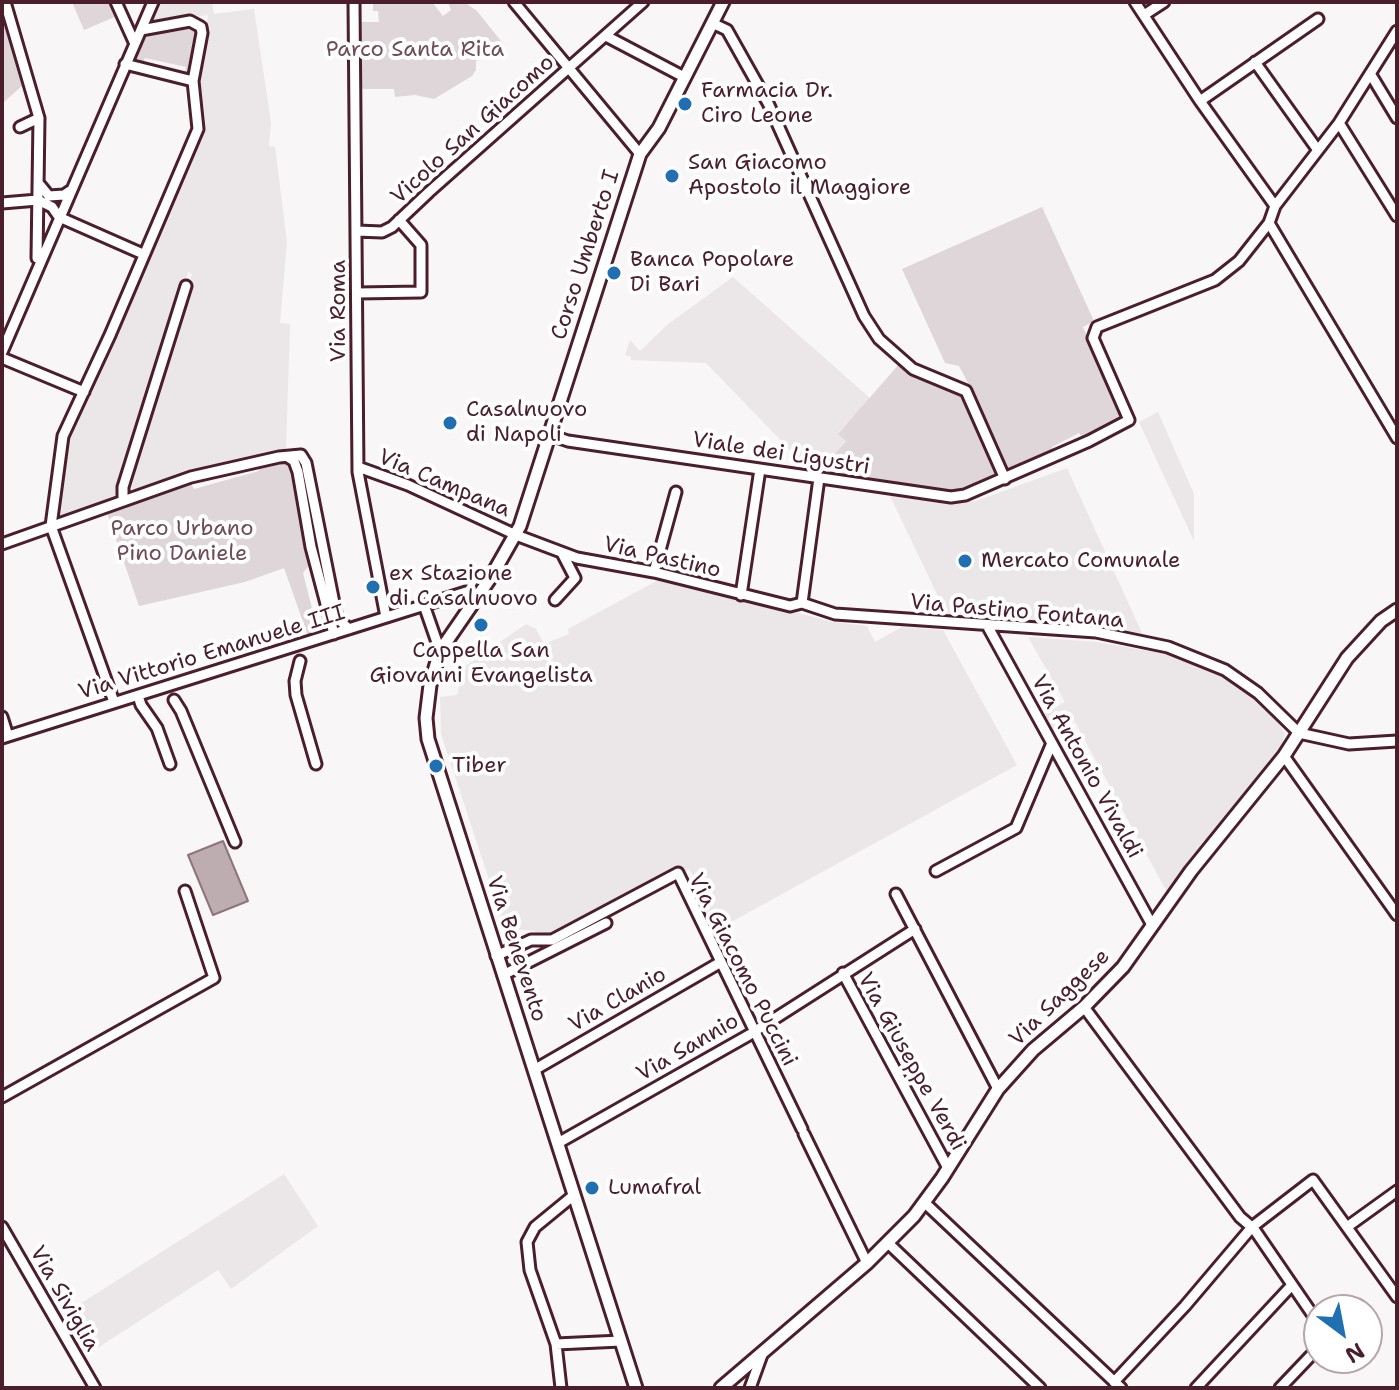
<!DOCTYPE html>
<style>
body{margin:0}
#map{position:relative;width:1399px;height:1390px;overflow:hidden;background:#f8f6f7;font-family:"Shantell Sans",sans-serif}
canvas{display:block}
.frame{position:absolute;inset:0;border:4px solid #4a1f2b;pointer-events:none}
.north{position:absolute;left:1303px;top:1294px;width:80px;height:80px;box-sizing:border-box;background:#fff;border:2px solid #b7a5aa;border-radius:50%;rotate:148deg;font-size:22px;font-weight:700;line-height:32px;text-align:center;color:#4a1f2b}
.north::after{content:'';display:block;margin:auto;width:28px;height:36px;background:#1f6fb2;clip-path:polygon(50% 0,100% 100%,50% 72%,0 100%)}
</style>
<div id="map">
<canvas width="1399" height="1390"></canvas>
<div class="frame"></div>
<div class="north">N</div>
</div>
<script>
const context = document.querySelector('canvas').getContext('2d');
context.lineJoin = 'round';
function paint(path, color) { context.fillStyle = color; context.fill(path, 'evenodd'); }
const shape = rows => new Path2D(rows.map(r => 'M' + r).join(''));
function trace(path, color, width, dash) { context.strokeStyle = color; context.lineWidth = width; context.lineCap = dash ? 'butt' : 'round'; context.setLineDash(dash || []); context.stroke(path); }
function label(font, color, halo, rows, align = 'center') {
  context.font = font + ' "Shantell Sans",sans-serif'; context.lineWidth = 8; context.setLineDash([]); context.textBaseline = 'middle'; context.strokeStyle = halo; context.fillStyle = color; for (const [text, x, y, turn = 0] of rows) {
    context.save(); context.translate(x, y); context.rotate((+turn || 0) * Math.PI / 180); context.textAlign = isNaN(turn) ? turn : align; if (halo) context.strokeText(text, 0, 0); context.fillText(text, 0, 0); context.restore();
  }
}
const built = shape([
 [158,2,212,2,214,14,254,9,271,123,269,146,275,147,287,242,280,323,290,324,286,449,136,492,131,486,192,274,188,272,115,498,60,517,68,437,202,130,198,87,208,15,150,24],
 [733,277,871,399,838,433,846,440,819,471,792,467,798,458,706,363,631,360,631,357,625,355,630,340,640,351,667,325],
 [1158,412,1194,494,1194,541,1139,422],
 [1067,468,1142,633,1035,620,947,615,890,496,943,503,976,501],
 [662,578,833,622,867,626,875,642,902,627,943,630,1017,765,711,933,684,880,693,876,689,869,552,938,532,942,535,931,505,928,441,734,440,697,457,695,464,667,526,624,536,629,544,644,569,634,568,629],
 [1028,637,1097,642,1166,654,1220,674,1253,697,1275,718,1285,734,1279,751,1168,894,1075,722,1052,735,1041,716,1065,702],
 [284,1174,318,1226,231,1289,218,1270,82,1358,58,1318]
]);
const green = shape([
 [72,2,111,2,117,16,84,30],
 [373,2,395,2,396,4,432,2,443,16,451,10,448,2,464,2,477,11,505,46,476,61,476,70,472,76,434,99,415,95,395,97,394,89,359,89,360,22,379,22,378,11,373,11],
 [2,16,24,84,4,102,2,99],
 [194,25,198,32,191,72,185,73,186,67,145,58,143,63,137,62,135,59,146,33],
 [1042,207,1094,321,1083,327,1120,410,1121,420,1083,438,1079,433,1052,447,1053,452,1008,469,964,375,959,366,945,363,902,269],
 [900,363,963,393,998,476,973,486,947,491,819,471,846,441,838,434],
 [275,462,284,462,292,467,295,473,311,563,303,573,319,636,309,639,284,568,245,582,139,606,107,513,191,483,194,489,259,471,258,466]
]);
const water = shape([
 [223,841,248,901,213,915,188,855,223,841]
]);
const minor = shape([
 [5,2,39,118,37,258],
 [116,2,135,44],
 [354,2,358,472,386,617],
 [514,2,640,154],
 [1135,2,1200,101,1275,206],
 [1144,15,1164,2],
 [712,23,727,30,768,103,864,316,879,339,913,369,966,391,1005,479],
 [606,36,684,77],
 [1255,62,1317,149],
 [125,64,193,81],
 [1371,75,1397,118],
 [1200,101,1318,19],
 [1339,123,1397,216],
 [20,127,39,118],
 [40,185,49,196,64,195,70,191],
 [38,200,52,207,59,217,143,254],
 [2,203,38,200],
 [1269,223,1397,438],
 [357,231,382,232,392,227,429,192,643,2],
 [357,293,421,292,421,245,399,220],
 [2,352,153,2],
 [2,358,84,392],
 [550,435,568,441,951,497,965,495,1089,441,1129,420,1093,338,1097,327,1215,280,1239,261,1269,223,1275,206,1339,123,1397,31],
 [288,457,294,461,298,472,311,547,334,634],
 [358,467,408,485,516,535,577,558,654,572,790,606,802,603],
 [123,501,123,487,186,286],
 [51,526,63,436,110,335,198,129,193,81,202,33,201,27,190,21,141,30],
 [51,526,114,702],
 [2,544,191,477,279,457,301,455,306,463,337,618,349,629],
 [654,572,676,492],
 [741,595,760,469],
 [555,600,575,578,562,553],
 [802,603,835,614,1096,632,1168,647,1225,670,1258,693,1299,733,1349,744,1397,741],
 [802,603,819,478],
 [424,605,440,651],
 [988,627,1152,925],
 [300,661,295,681,296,695,316,764],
 [138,696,141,705,157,728,170,764],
 [174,700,181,711,235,842],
 [2,717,8,736],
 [2,738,466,592,479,595],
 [1284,756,1397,915],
 [936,871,1016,828,1052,743],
 [896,894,998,1089],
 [496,956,531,940,552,940,678,873,802,1129],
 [843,973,948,1168],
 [503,975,606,923],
 [1084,1007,1240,1217,1254,1229,1319,1324],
 [534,1070,721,962],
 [2,1097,214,978,185,891],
 [804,1134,867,1263],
 [558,1143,749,1035,915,929],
 [924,1202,1121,1388],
 [2,1227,95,1388],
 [1347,1227,1397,1191],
 [888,1243,1040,1388],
 [556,1344,621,1341],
 [1114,1382,1185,1306,1252,1227,1313,1180,1397,1297],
 [561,1388,556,1344,530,1270,527,1242,535,1227,574,1195],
 [750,1388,763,1352],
 [1196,1388,1292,1285],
 [1280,1388,1319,1347]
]);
const major = shape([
 [636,1388,428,739,426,718,430,685,440,651,491,577,520,526,640,154,659,128,723,2],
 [721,1388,867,1263,914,1216,942,1178,998,1089,1033,1050,1084,1007,1123,967,1191,871,1284,756,1347,658,1381,621,1397,610]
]);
const markers = [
 [685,104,8,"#1f6fb2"],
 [672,176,8,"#1f6fb2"],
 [614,273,8,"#1f6fb2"],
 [450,423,8,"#1f6fb2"],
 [965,561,8,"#1f6fb2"],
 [373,587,8,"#1f6fb2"],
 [481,625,8,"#1f6fb2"],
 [436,766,8,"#1f6fb2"],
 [592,1188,8,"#1f6fb2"]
];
const parkNames = [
 ["Parco Santa Rita",415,50],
 ["Parco Urbano",182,529],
 ["Pino Daniele",182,554]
];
const poiNames = [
 ["Farmacia Dr.",701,91],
 ["Ciro Leone",701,116],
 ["San Giacomo",688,163],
 ["Apostolo il Maggiore",688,188],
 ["Banca Popolare",630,260],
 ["Di Bari",630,285],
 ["Casalnuovo",466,410],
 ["di Napoli",466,435],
 ["Mercato Comunale",981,561],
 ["ex Stazione",389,574],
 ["di Casalnuovo",389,599],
 ["Cappella San",481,651,"center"],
 ["Giovanni Evangelista",481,676,"center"],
 ["Tiber",452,766],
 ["Lumafral",608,1188]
];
const streetNames = [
 ["Vicolo San Giacomo",473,130,-42],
 ["Corso Umberto I",586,255,-72],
 ["Via Roma",339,311,-90],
 ["Viale dei Ligustri",781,454,9],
 ["Via Campana",444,484,23],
 ["Via Pastino",662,558,13],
 ["Via Pastino Fontana",1017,612,5],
 ["Via Vittorio Emanuele III",212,653,-17],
 ["Via Antonio Vivaldi",1086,767,61],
 ["Via Benevento",516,949,72],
 ["Via Giacomo Puccini",742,970,63],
 ["Via Saggese",1060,998,-44],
 ["Via Clanio",618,1000,-30],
 ["Via Sannio",688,1048,-30],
 ["Via Giuseppe Verdi",911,1062,61],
 ["Via Siviglia",64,1299,60]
];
paint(built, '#ebe6e8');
paint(green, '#ded6d9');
paint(water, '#bdadb0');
trace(water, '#8f747b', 2);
trace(minor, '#4a1f2b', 15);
trace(major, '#4a1f2b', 17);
trace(minor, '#fff', 9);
trace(major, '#fff', 11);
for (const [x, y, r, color] of markers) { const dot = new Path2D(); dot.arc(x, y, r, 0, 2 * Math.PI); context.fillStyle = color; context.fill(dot); trace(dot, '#fff', 3); }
label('22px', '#6f4d56', '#fff', parkNames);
label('22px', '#4a1f2b', '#fff', poiNames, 'left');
label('22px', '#4a1f2b', '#fff', streetNames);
</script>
